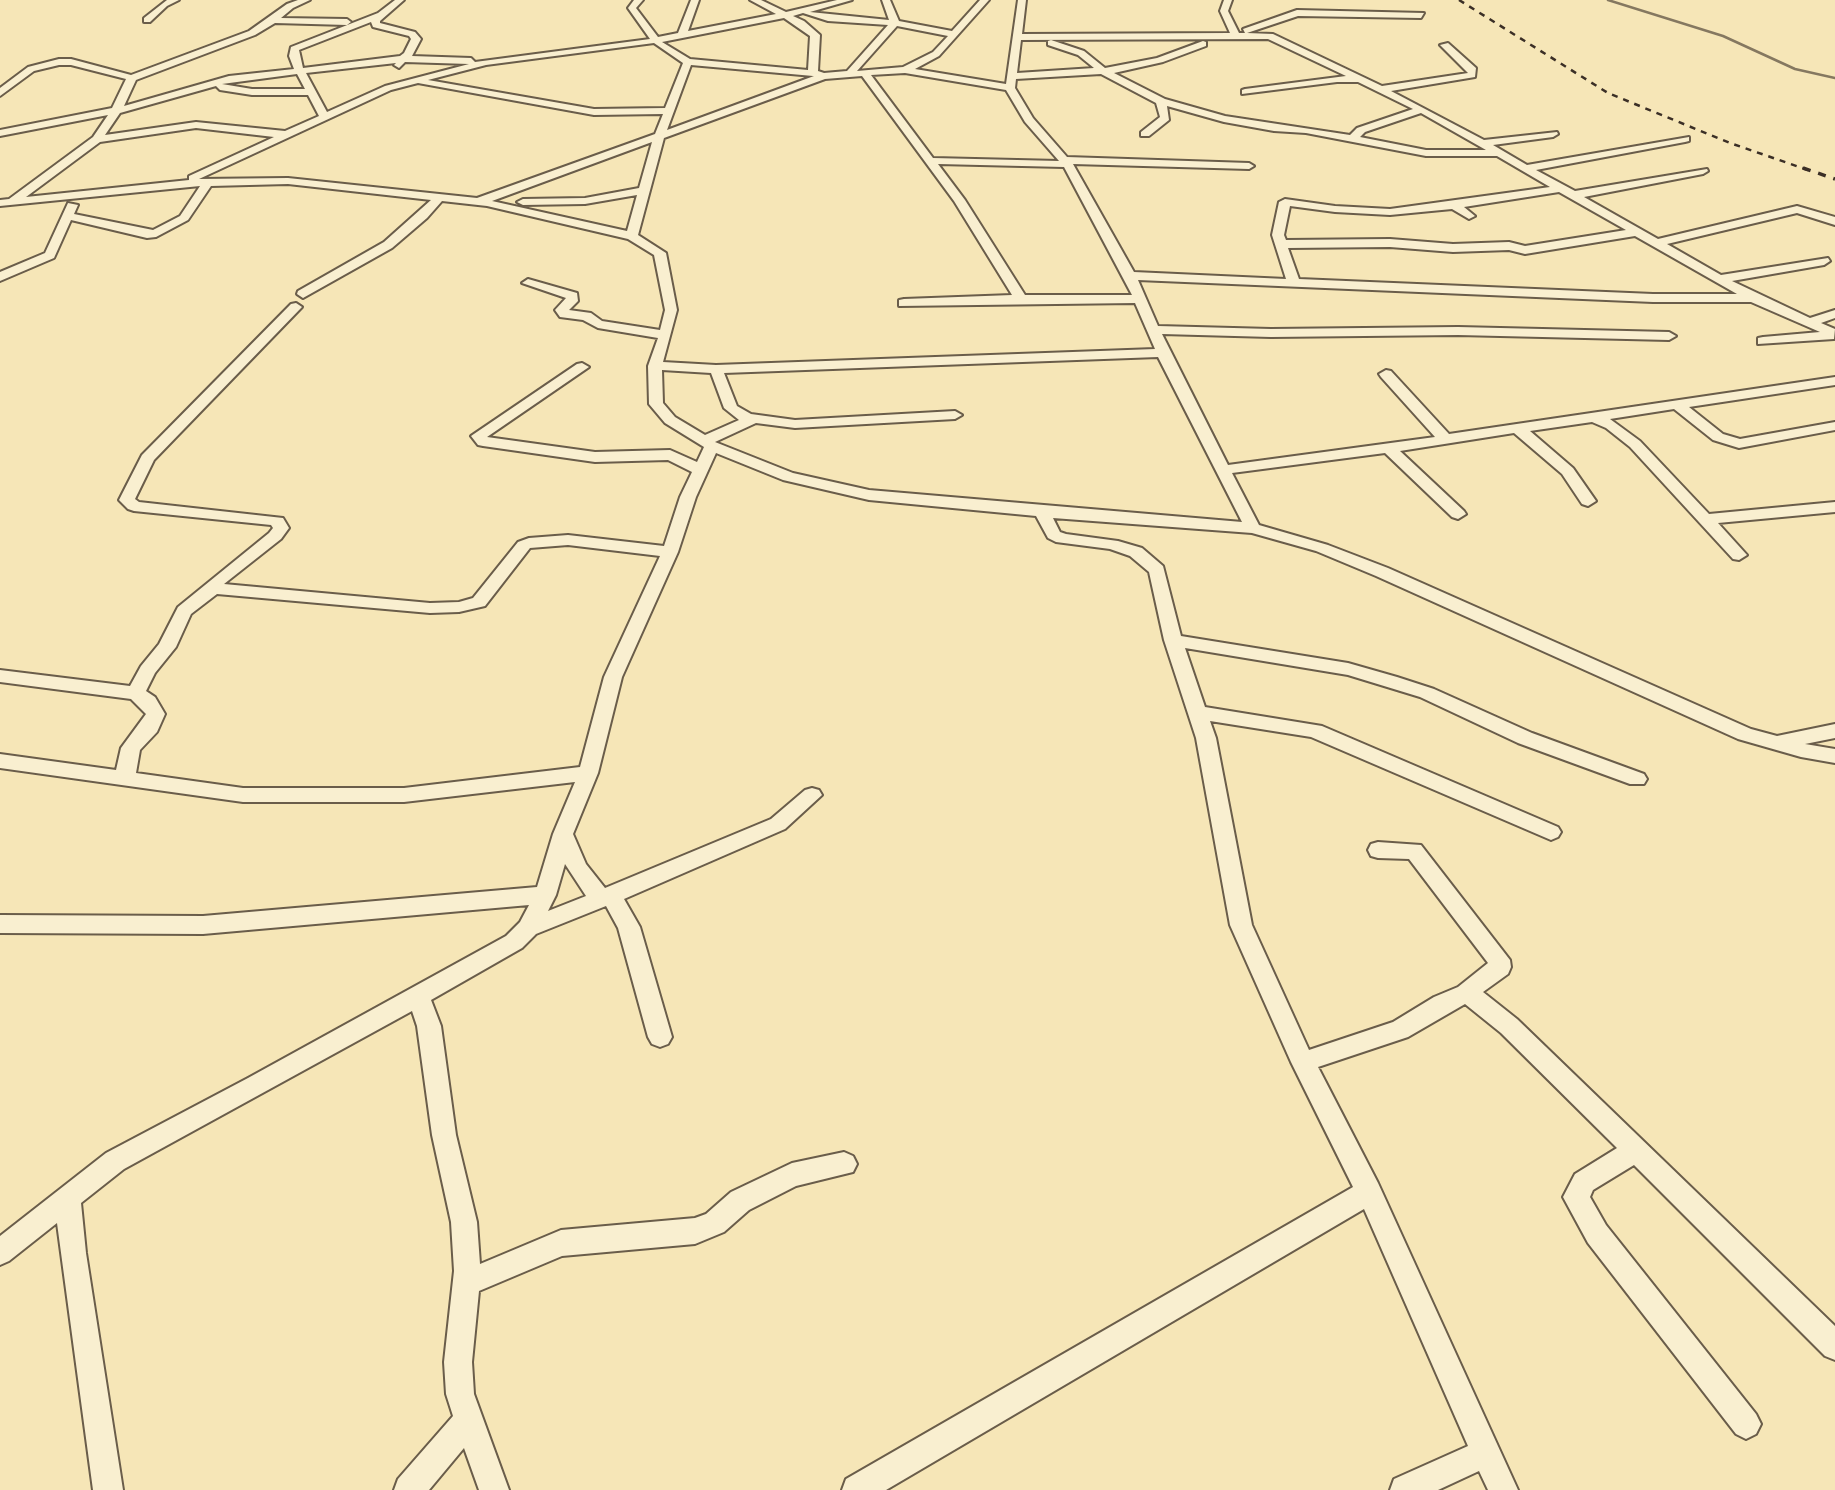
<!DOCTYPE html>
<style>
body{margin:0}
canvas{display:block;background:#f6e6b7}
</style>
<canvas width="1835" height="1490"></canvas>
<script>
const context = document.querySelector('canvas').getContext('2d');
context.lineJoin = 'round';
const shape = rows => new Path2D(rows.map(r => 'M' + r).join(''));
function trace(path, color, width, dash) { context.strokeStyle = color; context.lineWidth = width; context.lineCap = dash ? 'butt' : 'round'; context.setLineDash(dash || []); context.stroke(path); }
function paint(path, color) { context.fillStyle = color; context.fill(path, 'evenodd'); }
const stream = shape([
 [1608,0,1723,36,1795,69,1835,78]
]);
const minor = shape([
 [167,0,179,0,167,6,150,22,144,22,144,18,167,0],
 [298,0,310,0,293,8,281,18,347,19,351,22,347,25,275,23,255,35,136,80,124,106,229,76,294,69,289,56,291,47,378,13,395,0,404,0,380,21,380,23,415,32,421,39,412,56,471,58,475,62,650,39,628,8,634,0,643,0,636,8,658,37,678,33,691,0,699,0,688,31,776,14,750,0,761,0,786,12,837,0,852,0,810,12,889,20,882,0,890,0,899,21,952,31,980,0,989,0,939,56,915,69,1006,84,1018,0,1026,0,1022,34,1230,33,1220,11,1224,0,1232,0,1228,11,1239,33,1245,33,1243,29,1297,10,1424,13,1421,18,1298,16,1247,33,1273,34,1382,86,1468,73,1440,45,1448,43,1476,68,1475,77,1391,91,1484,140,1557,132,1558,134,1553,137,1493,145,1527,165,1689,137,1689,141,1685,142,1536,170,1575,191,1707,169,1708,171,1703,174,1584,197,1658,239,1797,206,1835,217,1835,225,1797,213,1667,244,1721,275,1828,258,1830,261,1824,265,1732,281,1810,318,1835,310,1835,318,1821,323,1835,329,1834,339,1758,344,1758,338,1763,337,1820,332,1751,302,1653,302,1138,280,1158,326,1271,329,1458,327,1669,332,1676,336,1669,340,1458,335,1271,337,1162,334,1228,465,1435,437,1381,377,1379,374,1386,370,1391,371,1449,434,1835,377,1835,385,1689,407,1723,434,1740,439,1835,422,1835,430,1739,448,1713,440,1674,409,1610,419,1640,441,1709,514,1835,502,1835,512,1718,523,1747,555,1739,560,1733,559,1630,447,1606,428,1592,422,1530,431,1573,468,1596,501,1588,506,1582,504,1562,474,1514,433,1400,451,1464,511,1466,514,1458,519,1452,517,1385,453,1232,473,1259,525,1328,545,1388,568,1751,729,1777,736,1835,724,1835,738,1805,744,1835,749,1835,763,1801,757,1738,739,1376,576,1316,551,1252,533,1053,518,1060,532,1066,534,1118,541,1142,548,1163,566,1181,636,1348,663,1397,677,1434,689,1532,733,1644,774,1647,779,1644,784,1630,784,1518,743,1420,697,1348,675,1185,648,1205,707,1322,726,1558,827,1561,832,1558,837,1551,840,1544,837,1311,737,1210,721,1216,738,1252,925,1309,1050,1393,1022,1434,997,1458,987,1488,963,1409,859,1378,858,1371,856,1368,850,1371,844,1378,842,1421,845,1510,960,1511,967,1508,974,1483,992,1517,1019,1835,1326,1835,1360,1825,1356,1634,1165,1593,1190,1590,1197,1606,1225,1756,1414,1761,1424,1756,1434,1746,1439,1736,1434,1588,1243,1563,1197,1575,1174,1617,1148,1501,1033,1465,1004,1408,1037,1318,1067,1378,1183,1518,1490,1488,1490,1479,1471,1438,1490,1390,1490,1394,1479,1468,1446,1364,1209,886,1490,842,1490,846,1479,1353,1187,1291,1062,1230,925,1196,738,1164,640,1149,572,1130,556,1110,549,1056,542,1048,538,1036,516,869,500,783,480,716,453,696,497,678,552,622,677,598,773,573,834,586,864,605,888,771,819,805,790,812,788,819,790,822,795,785,829,624,899,640,927,672,1037,668,1044,660,1047,652,1044,648,1037,618,928,606,906,536,934,522,948,431,1000,441,1026,456,1135,477,1222,480,1264,561,1230,695,1218,706,1214,731,1192,792,1163,844,1152,853,1156,857,1164,853,1172,796,1186,749,1210,724,1232,695,1244,562,1256,479,1291,472,1362,474,1394,509,1490,479,1490,464,1448,429,1490,394,1490,398,1479,453,1416,446,1394,444,1362,454,1271,451,1222,432,1135,417,1026,412,1011,124,1169,81,1203,86,1253,123,1490,93,1490,57,1223,9,1261,0,1265,0,1236,106,1153,248,1078,506,936,520,922,529,905,203,934,0,933,0,915,203,916,537,887,553,834,575,782,404,802,243,802,0,768,0,754,116,770,121,748,146,714,131,699,0,682,0,670,130,686,141,666,159,644,178,607,269,533,273,528,271,525,134,511,128,509,119,500,142,455,291,304,296,303,302,307,154,460,135,499,139,502,283,518,289,528,281,539,224,584,430,603,459,602,473,598,518,542,529,538,568,535,664,546,680,497,692,472,668,460,595,462,483,446,478,445,471,436,577,364,582,363,589,367,487,437,595,452,670,450,697,462,704,447,665,423,649,404,648,366,658,338,598,328,583,320,560,317,555,310,566,298,522,283,528,279,577,293,578,301,569,310,591,313,602,321,660,330,665,310,654,255,628,239,487,206,442,201,427,218,392,248,303,298,297,294,298,291,384,242,431,200,288,184,211,186,188,220,156,237,147,238,71,220,54,258,0,281,0,272,45,253,68,203,78,205,74,214,153,230,180,216,200,186,0,206,0,200,9,199,93,137,108,115,0,136,0,130,112,108,126,79,71,65,59,65,34,71,0,96,0,88,28,67,59,59,71,59,131,75,249,31,287,4,298,0],
 [803,13,828,21,888,25,847,71,824,73,818,71,820,35,804,21,793,16,803,13],
 [784,18,810,36,808,70,690,59,662,42,784,18],
 [371,22,373,27,409,36,411,39,404,53,400,56,303,68,299,50,371,22],
 [897,26,948,36,933,52,903,67,857,71,897,26],
 [1268,39,1346,76,1245,89,1242,90,1242,94,1337,82,1358,82,1413,109,1357,128,1350,135,1225,116,1165,99,1114,73,1163,62,1206,46,1206,42,1203,41,1157,58,1105,68,1084,51,1051,40,1048,41,1048,45,1078,55,1094,68,1017,73,1021,40,1268,39],
 [654,43,683,63,665,108,594,109,428,80,486,65,654,43],
 [405,62,469,64,385,86,327,112,306,73,396,63,394,65,399,68,405,62],
 [691,65,813,76,814,76,667,130,691,65],
 [905,73,1006,90,1025,122,1059,161,933,158,871,75,905,73],
 [297,74,305,89,252,89,222,84,297,74],
 [1101,74,1156,103,1160,117,1141,132,1141,136,1149,136,1169,120,1167,106,1224,122,1274,131,1306,133,1426,156,1497,156,1550,187,1390,209,1335,206,1285,199,1279,202,1272,235,1286,279,1134,272,1073,164,1249,169,1254,166,1249,163,1067,157,1033,118,1015,88,1016,79,1101,74],
 [862,76,954,201,1012,295,904,299,899,300,899,306,1135,303,1155,349,716,365,663,362,677,310,666,253,638,235,664,138,825,79,862,76],
 [418,83,594,115,663,114,655,134,477,198,288,178,199,179,391,90,418,83],
 [216,86,220,90,252,95,308,95,319,116,285,131,196,122,105,135,120,113,216,86],
 [1421,113,1486,150,1426,150,1360,137,1365,132,1421,113],
 [196,128,274,137,189,176,189,180,26,197,100,142,196,128],
 [652,142,639,188,585,198,523,199,517,202,523,205,585,204,637,195,627,231,492,201,652,142],
 [938,164,1064,167,1132,295,1025,295,965,200,938,164],
 [1559,192,1626,230,1525,246,1509,242,1453,244,1390,239,1286,240,1284,235,1290,206,1335,212,1390,215,1452,209,1469,219,1475,216,1464,207,1559,192],
 [1635,236,1737,294,1653,294,1299,279,1288,248,1390,247,1453,252,1509,250,1525,254,1635,236],
 [1158,357,1242,522,869,490,793,473,715,442,756,423,795,428,955,419,962,415,955,411,795,420,751,414,737,406,724,373,1158,357],
 [662,370,711,373,724,408,739,420,705,435,675,417,663,403,662,370],
 [568,545,660,556,604,677,580,767,404,788,243,788,136,773,140,750,157,732,165,714,155,697,146,691,155,673,176,647,191,614,217,594,430,613,459,612,485,606,530,548,568,545],
 [565,864,586,896,548,911,556,895,565,864]
]);
const railFar1 = shape([
 [1459,0,1608,93,1730,143,1808,170]
]);
const rail = shape([
 [1803,168,1835,179]
]);
trace(stream, '#857860', 2.5);
trace(minor, '#6a5d4a', 4);
paint(minor, '#f9efd0');
trace(railFar1, '#3b2f26', 2.5, [6, 6]);
trace(rail, '#3b2f26', 3.5, [8, 8]);
</script>
